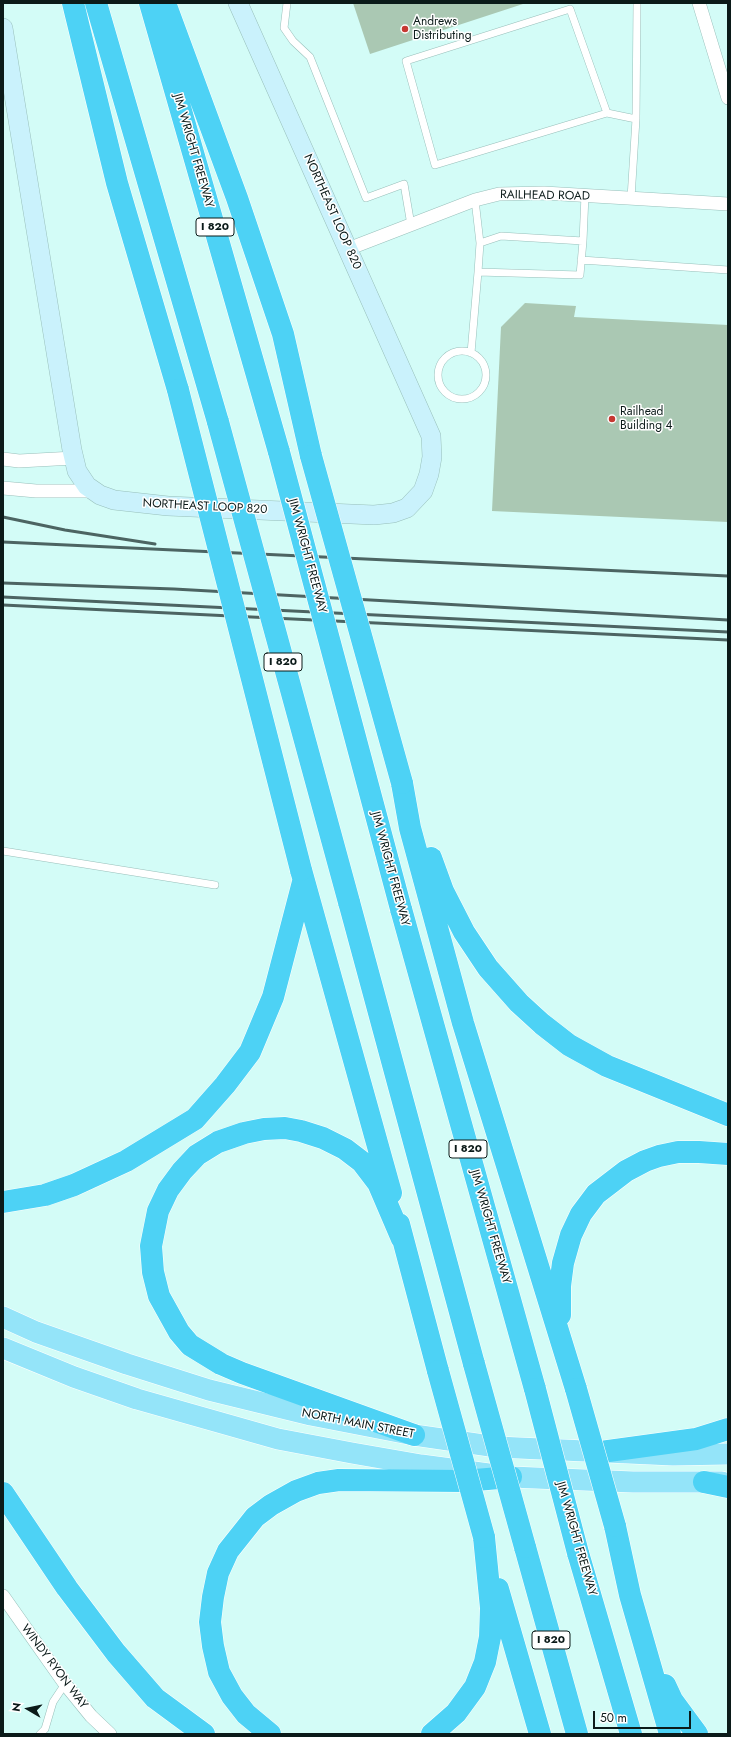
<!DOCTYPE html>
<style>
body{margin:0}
#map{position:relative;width:731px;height:1737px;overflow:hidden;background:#d3fcf7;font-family:Jost,sans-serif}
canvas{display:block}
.frame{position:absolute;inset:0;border:4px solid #0b1a19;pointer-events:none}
.north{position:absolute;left:8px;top:1689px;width:40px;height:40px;-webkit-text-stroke:3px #fff;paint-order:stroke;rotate:279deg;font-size:11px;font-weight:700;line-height:16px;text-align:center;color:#0b1a19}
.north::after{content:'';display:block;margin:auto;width:14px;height:18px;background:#0b1a19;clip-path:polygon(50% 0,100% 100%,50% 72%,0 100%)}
.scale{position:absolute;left:593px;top:1711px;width:98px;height:18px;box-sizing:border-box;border:2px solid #0b1a19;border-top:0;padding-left:5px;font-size:12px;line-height:14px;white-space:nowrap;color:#0b1a19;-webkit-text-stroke:3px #fff;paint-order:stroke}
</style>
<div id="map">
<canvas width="731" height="1737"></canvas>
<div class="frame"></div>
<div class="north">N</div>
<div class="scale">50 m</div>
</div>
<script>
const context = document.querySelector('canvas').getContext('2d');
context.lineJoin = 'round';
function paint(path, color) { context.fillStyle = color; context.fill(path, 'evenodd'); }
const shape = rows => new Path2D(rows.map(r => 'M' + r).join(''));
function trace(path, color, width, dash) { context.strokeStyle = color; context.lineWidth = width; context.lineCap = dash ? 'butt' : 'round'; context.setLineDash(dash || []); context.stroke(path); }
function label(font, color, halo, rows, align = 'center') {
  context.font = font + ' Jost,sans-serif'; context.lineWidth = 3; context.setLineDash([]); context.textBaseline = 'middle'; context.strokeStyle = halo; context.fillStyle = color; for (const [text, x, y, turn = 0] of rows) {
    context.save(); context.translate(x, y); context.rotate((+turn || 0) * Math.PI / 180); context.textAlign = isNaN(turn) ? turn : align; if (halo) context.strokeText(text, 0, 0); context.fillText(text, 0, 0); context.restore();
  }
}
const building = shape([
 [353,3,526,3,370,54],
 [525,303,576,306,574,317,728,325,728,522,492,511,501,327]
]);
const lane = shape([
 [287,3,284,28,293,41,310,57,366,198,404,184,411,225],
 [607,113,570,9,406,61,435,165,607,113,636,119],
 [631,198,636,119,637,3],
 [475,200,480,243,501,236,583,241,585,195],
 [581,260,728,270],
 [478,272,480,243],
 '438 375a24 24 0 1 1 48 0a24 24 0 1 1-48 0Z',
 [471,353,478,272,580,275,583,241],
 [3,851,215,885],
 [40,1734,45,1729,53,1702,65,1684]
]);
const street = shape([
 [699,3,728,98],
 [348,249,475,200,499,194,544,193,728,204],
 [3,459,19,461,74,458],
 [3,488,36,491,94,491],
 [3,1596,65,1684,91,1716,110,1734]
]);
const secondary = shape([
 [3,28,72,450,77,471,87,486,100,495,114,500,168,506,374,515,393,513,407,508,423,491,429,474,432,457,431,436,238,3]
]);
const primary = shape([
 [3,1317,36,1332,127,1364,209,1390,311,1415,414,1435,497,1447,673,1455,728,1454],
 [3,1348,74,1377,137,1399,278,1439,352,1453,421,1465,511,1477,633,1482,722,1482]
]);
const highway = shape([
 [73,3,117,183,178,390],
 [96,3,218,422],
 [150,3,279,452],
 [165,3,237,198,283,334,311,456],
 [402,783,410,828,463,1023,576,1389],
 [431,858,443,891,464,932,488,968,519,1003,542,1024,569,1045,607,1066,728,1115],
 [301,870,391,1193],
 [349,902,474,1364],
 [401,909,535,1389],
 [3,1202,45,1195,74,1185,126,1161,195,1119,225,1085,250,1052,273,997,303,882],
 [399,1224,438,1371],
 [402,1239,378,1183,362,1162,345,1149,323,1138,301,1131,285,1128,264,1129,244,1133,218,1142,197,1155,182,1171,168,1190,158,1211,151,1246,153,1272,159,1296,179,1332,190,1345,221,1364,242,1373,414,1435],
 [560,1315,560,1286,563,1263,571,1235,581,1214,596,1194,626,1171,645,1161,659,1156,678,1152,699,1152,728,1154],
 [601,1452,696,1439,728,1429],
 [704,1482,728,1487],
 [3,1493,67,1588,116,1653,155,1698,204,1734],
 [615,1526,630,1595,670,1734],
 [525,1547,577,1734],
 [578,1553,631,1734],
 [498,1589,540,1734],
 [665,1685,672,1700,697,1734],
 [270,1734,246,1714,232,1696,219,1672,213,1646,210,1622,213,1597,218,1573,228,1551,255,1517,271,1505,296,1491,318,1483,339,1480,464,1481,511,1477],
 [432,1734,456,1713,475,1687,485,1662,490,1637,491,1608,484,1537]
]);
const rail = shape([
 [3,517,65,530,155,544],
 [3,542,728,576],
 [3,583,174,589,728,620],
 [3,597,728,632],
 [3,605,728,640]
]);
const highwayBridge = shape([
 [178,390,301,870],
 [218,422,349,902],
 [279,452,401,909],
 [311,456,402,783],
 [474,1364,525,1547],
 [438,1371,484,1537],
 [535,1389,578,1553],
 [576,1389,615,1526]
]);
const markers = [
 [405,29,4,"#c63832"],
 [612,419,4,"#c63832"]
];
const shields = [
 [215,227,38],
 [283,662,38],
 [468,1149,38],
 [551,1640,38]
];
const shieldNames = [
 ["I 820",215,227],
 ["I 820",283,662],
 ["I 820",468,1149],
 ["I 820",551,1640]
];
const poiNames = [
 ["Andrews",413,22],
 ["Distributing",413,36],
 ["Railhead",620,412],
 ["Building 4",620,426]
];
const streetNames = [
 ["JIM WRIGHT FREEWAY",193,151,74],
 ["RAILHEAD ROAD",545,196,1],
 ["NORTHEAST LOOP 820",332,212,66],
 ["NORTHEAST LOOP 820",205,507,3],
 ["JIM WRIGHT FREEWAY",307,556,75],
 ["JIM WRIGHT FREEWAY",390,869,75],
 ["JIM WRIGHT FREEWAY",490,1227,74],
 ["NORTH MAIN STREET",358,1424,11],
 ["JIM WRIGHT FREEWAY",576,1539,74],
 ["WINDY RYON WAY",54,1667,53]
];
paint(building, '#aac8b3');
trace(lane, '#98bfba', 8);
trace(street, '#98bfba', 14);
trace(secondary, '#98bfba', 20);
trace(primary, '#fff', 22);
trace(highway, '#fff', 23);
trace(lane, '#fff', 7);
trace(street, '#fff', 13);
trace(secondary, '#caf2fc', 19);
trace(primary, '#94e4f9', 21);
trace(highway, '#4dd2f5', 22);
trace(rail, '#4c6462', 3);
trace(highwayBridge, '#fff', 23, []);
trace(highwayBridge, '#4dd2f5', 22);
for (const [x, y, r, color] of markers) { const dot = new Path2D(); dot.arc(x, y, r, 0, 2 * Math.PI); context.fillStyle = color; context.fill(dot); trace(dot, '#fff', 1.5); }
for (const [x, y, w] of shields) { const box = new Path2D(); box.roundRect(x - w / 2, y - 9, w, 18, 3); context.fillStyle = '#fff'; context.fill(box); trace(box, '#0b1a19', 1); }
label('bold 11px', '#0b1a19', null, shieldNames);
label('12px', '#0b1a19', '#fff', poiNames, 'left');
label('12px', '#0b1a19', '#fff', streetNames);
</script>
